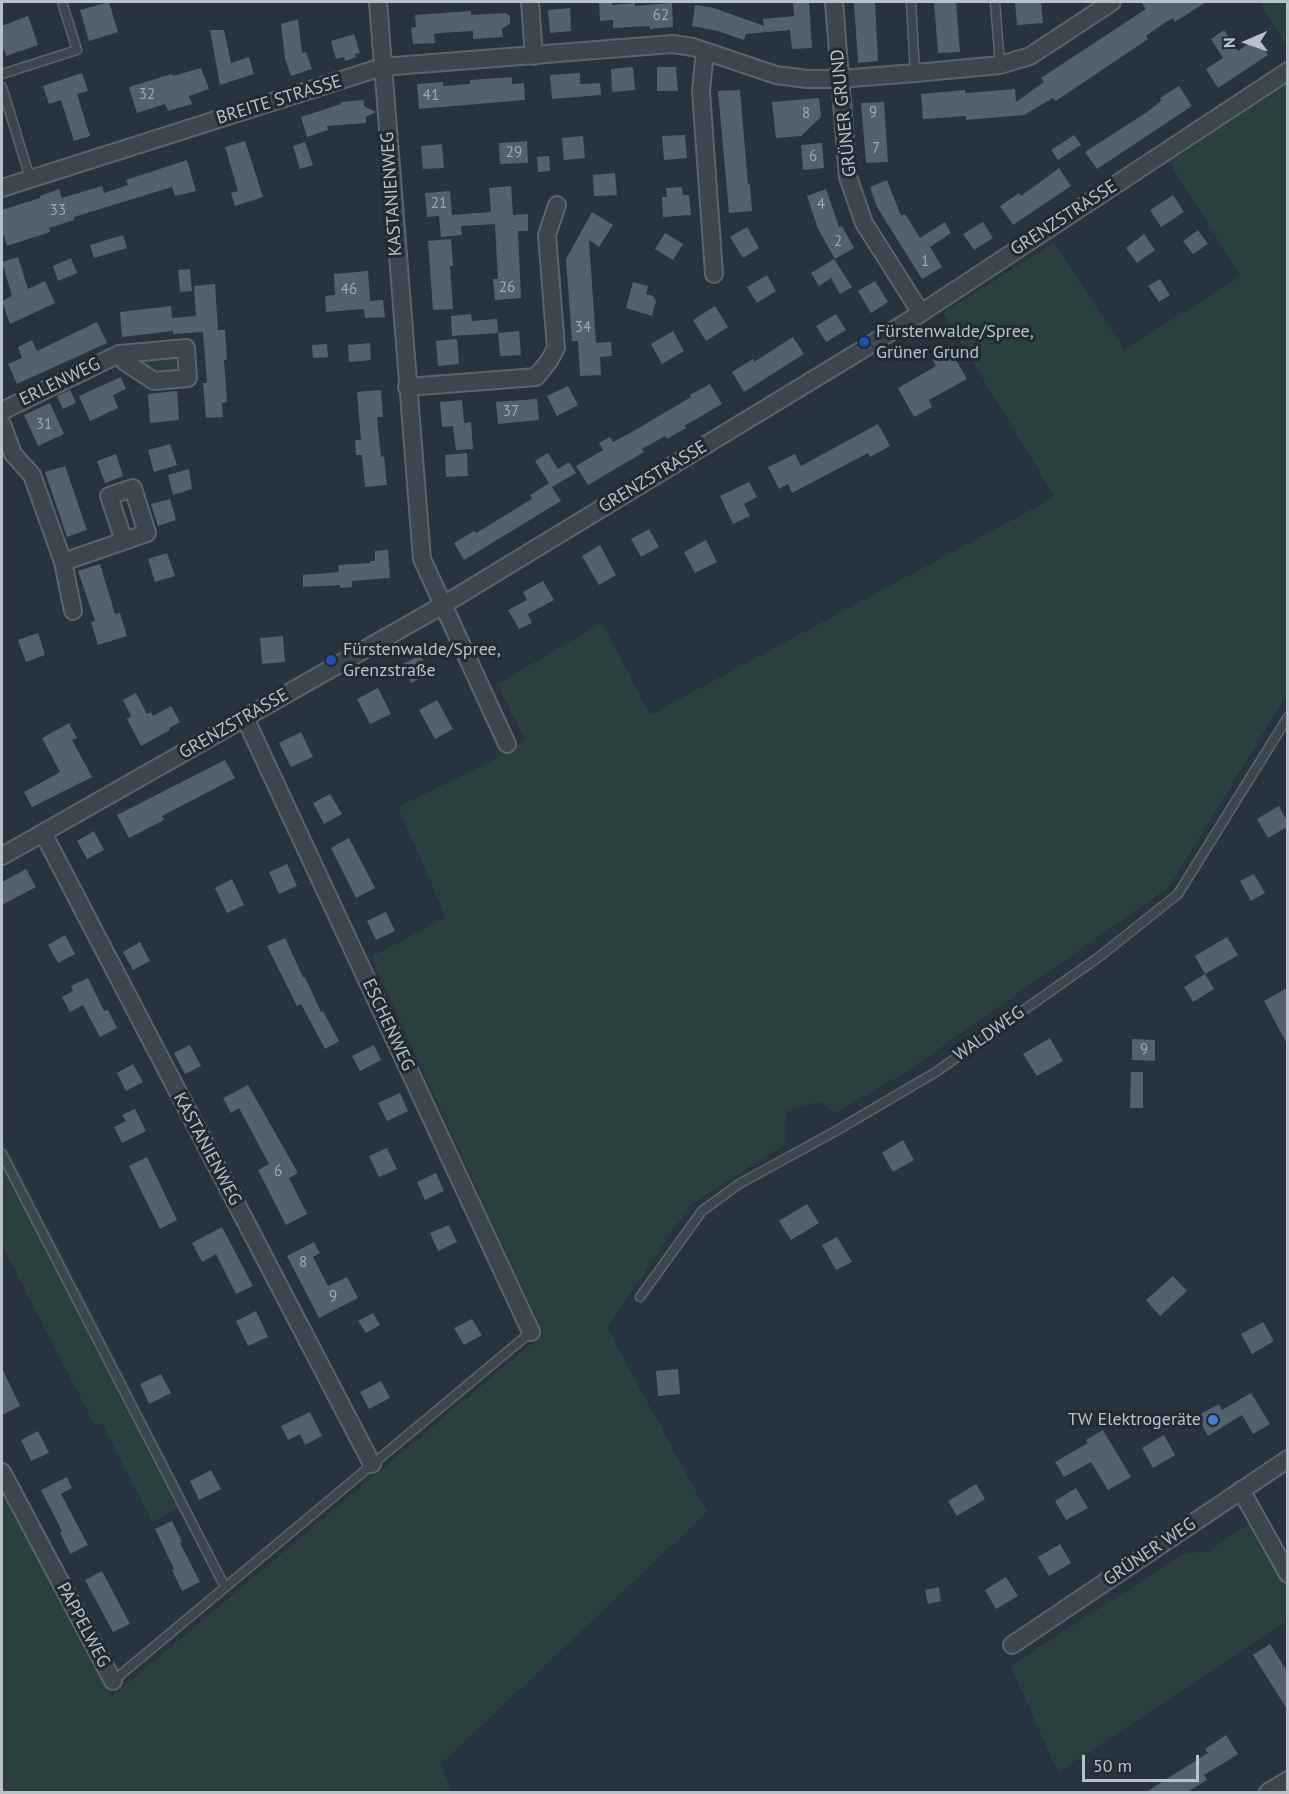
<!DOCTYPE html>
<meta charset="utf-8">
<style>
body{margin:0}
#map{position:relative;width:1289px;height:1794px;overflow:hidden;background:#27343f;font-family:"PT Sans",sans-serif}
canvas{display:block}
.frame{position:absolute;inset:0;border:3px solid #b8c1c9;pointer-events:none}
.north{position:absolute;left:1217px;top:12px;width:60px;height:60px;-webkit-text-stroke:4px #202b34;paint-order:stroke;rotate:268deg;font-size:16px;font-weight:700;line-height:24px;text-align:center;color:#b8c1c9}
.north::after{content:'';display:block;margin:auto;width:21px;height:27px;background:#b8c1c9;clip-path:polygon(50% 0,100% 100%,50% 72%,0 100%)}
.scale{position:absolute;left:1082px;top:1755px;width:117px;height:27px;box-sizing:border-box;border:3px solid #b8c1c9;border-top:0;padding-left:8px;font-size:18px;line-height:21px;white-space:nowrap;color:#b8c1c9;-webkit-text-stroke:4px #202b34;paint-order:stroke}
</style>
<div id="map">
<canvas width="1289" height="1794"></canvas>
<div class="frame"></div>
<div class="north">N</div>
<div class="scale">50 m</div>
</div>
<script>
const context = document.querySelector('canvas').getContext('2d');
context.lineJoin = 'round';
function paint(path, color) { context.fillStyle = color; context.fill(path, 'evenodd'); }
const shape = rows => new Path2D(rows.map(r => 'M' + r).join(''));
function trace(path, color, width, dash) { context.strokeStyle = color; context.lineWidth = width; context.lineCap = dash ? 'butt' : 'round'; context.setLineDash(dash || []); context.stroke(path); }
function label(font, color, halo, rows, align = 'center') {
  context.font = font + ' "PT Sans",sans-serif'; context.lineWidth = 6; context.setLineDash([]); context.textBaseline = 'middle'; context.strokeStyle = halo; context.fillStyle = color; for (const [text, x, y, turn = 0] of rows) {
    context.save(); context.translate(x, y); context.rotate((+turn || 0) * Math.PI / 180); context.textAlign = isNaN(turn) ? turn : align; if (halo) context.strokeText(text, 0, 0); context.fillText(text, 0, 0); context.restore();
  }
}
const green = shape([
 [1260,2,1287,2,1287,47],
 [1287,83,1287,694,1169,887,906,1072,835,1113,820,1101,786,1112,785,1144,690,1205,607,1328,707,1512,441,1764,452,1792,2,1792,2,1495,112,1696,543,1334,371,957,446,917,398,807,493,761,525,740,497,684,602,623,650,715,1055,497,943,313,1054,243,1124,350,1241,276,1169,162],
 [174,354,182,361,182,367,176,374,156,376,134,360],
 [2,1137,189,1503,152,1522,102,1423,95,1426,2,1244],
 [1251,1522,1287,1584,1287,1621,1058,1772,1011,1666,1184,1553,1208,1552]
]);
const building = shape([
 [109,2,118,32,89,41,80,10],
 [599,2,612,2,612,5,635,3,635,6,672,3,673,27,650,29,650,26,613,28,613,20,600,21],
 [793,2,809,2,812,48,792,49,790,30,746,34,744,40,718,31,692,26,695,5,714,8,764,26,763,19,794,16],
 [854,2,875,2,878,61,858,63],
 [934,2,956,2,960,52,938,53],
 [1015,2,1041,2,1043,23,1017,25],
 [1141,2,1206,2,1175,22,1173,18,1166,22,1146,36,1148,39,1056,101,1053,98,1024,115,966,120,966,116,923,119,921,94,965,90,965,93,1015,89,1016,102,1044,82,1041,78,1146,9],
 [570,8,571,31,550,33,548,10],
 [471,11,471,15,505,13,510,16,510,23,502,29,503,37,473,39,473,31,439,33,434,34,435,43,413,44,411,28,416,27,415,15],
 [28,16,38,45,6,56,2,44,2,26],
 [298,19,302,53,306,52,312,69,291,76,285,59,281,24],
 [210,30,224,30,231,63,249,57,254,74,220,85],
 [1224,30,1238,51,1257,38,1268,55,1218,88,1206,69,1223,58,1211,39],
 [354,34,360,53,355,54,356,57,345,61,344,57,336,59,331,41],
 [633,67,635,90,612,92,611,69],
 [657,67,676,67,678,91,657,91],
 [201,68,209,89,189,96,192,104,168,111,165,104,137,113,129,87,172,74,173,76],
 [82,73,88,91,77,94,90,136,74,141,61,100,49,104,43,86],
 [580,73,580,84,600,83,601,95,552,99,550,75],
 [512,77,512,84,524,83,525,100,419,109,417,84,443,82,443,86,470,84,470,80],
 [1179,86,1192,106,1097,169,1085,152,1147,112,1161,101,1160,98],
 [740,90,748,184,750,184,752,211,729,213,718,91],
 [819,98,821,117,801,136,776,138,772,102],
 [364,100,364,106,376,112,366,117,366,123,327,126,328,130,307,137,301,117,341,104,341,102],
 [884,102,888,162,866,163,861,103],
 [685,135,687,158,664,160,662,136],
 [1074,135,1081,145,1058,160,1051,150],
 [583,136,585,158,564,160,562,138],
 [245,141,263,197,235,206,231,193,238,191,225,147],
 [527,141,528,163,500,164,499,143],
 [305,142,313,165,300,169,293,146],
 [822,143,824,168,803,170,801,145],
 [442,144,444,168,423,169,421,146],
 [549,156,550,171,538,172,537,157],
 [187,160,196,191,175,196,172,187,74,217,74,220,49,228,50,232,7,246,2,229,2,210,40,198,40,196,59,189,62,198,102,186,104,193,128,185,126,180],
 [1059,168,1071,186,1013,225,1000,206,1019,193,1021,196],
 [615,173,617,195,594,196,593,175],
 [887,180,901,216,905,214,920,238,945,222,951,233,930,247,942,267,922,279,877,207,870,187],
 [511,186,513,215,528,214,528,231,518,231,521,298,495,300,493,279,498,279,495,224,461,226,462,235,441,237,439,216,427,217,425,193,450,191,452,215,491,212,489,188],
 [682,187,683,195,689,195,691,215,663,217,662,197,667,197,666,188],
 [826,189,839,227,842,226,854,248,835,259,818,229,807,196],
 [1173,195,1184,212,1161,227,1150,210],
 [592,212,613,225,599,247,589,240,596,343,611,342,612,356,600,357,601,375,580,376,578,341,572,341,566,259],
 [983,222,993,238,974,250,963,234],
 [747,227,759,248,743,258,730,237],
 [1198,230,1208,244,1193,254,1183,241],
 [665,233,683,244,673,260,655,249],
 [1144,234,1155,250,1137,263,1126,248],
 [123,235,127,248,94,258,90,245],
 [451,239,453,266,450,266,453,309,433,310,428,241],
 [18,257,28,289,45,281,55,303,10,324,2,301,12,296,2,262],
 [71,258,77,273,58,281,53,266],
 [834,259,852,287,840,294,831,278,819,286,811,273],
 [190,269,192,291,180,292,178,270],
 [368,271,370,301,383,300,385,317,365,318,364,309,326,312,325,296,335,295,334,274],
 [767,275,776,291,757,303,747,287],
 [1160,279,1170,295,1159,302,1148,286],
 [875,281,888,302,871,313,858,291],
 [633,282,648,286,646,294,653,296,656,301,652,316,626,308],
 [215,284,218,330,225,330,227,360,224,360,227,402,222,403,223,417,206,418,203,383,207,383,203,332,173,334,173,331,122,337,120,312,171,306,172,318,196,316,194,286],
 [715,306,728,327,706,341,693,320],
 [471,314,472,321,497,319,498,333,452,336,451,316],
 [836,314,846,330,826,342,816,326],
 [97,322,107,343,17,384,8,364,22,358,18,347,32,340,37,351],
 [519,331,521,355,500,356,498,333],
 [673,331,684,351,662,364,651,344],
 [793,337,804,354,744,392,732,372,753,359,754,362],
 [457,339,459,364,438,366,436,341],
 [370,343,371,360,349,362,348,345],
 [327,344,328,357,313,358,312,345],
 [950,350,967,379,929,400,932,407,914,417,898,388,936,366,933,360],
 [121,377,126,389,113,395,118,408,90,421,79,396],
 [710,384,722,404,684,426,686,428,667,439,665,436,642,449,644,452,588,485,576,466,603,450,599,443,610,437,613,442,632,432,691,397,690,395],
 [568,386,578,405,557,416,547,396],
 [70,390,76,403,63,409,57,396],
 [381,390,383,417,377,417,381,457,384,456,387,485,365,487,362,455,356,455,355,440,361,440,357,392],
 [177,391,179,420,150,423,148,394],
 [537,399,539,420,498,424,496,402],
 [462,400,464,423,471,422,473,449,456,450,453,426,442,427,440,402],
 [50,403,64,434,38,446,24,415],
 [878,424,890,446,870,457,868,453,792,493,788,484,779,489,768,467,795,454,801,466],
 [170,444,177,465,154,472,148,450],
 [467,453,468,476,446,477,445,455],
 [548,453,558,469,569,462,576,473,552,487,561,501,464,560,454,543,474,531,476,533,532,499,530,495,549,483,535,461],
 [116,454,123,476,105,483,97,461],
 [65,466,87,530,67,537,45,472],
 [189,469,192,489,173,495,168,475],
 [749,482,757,497,744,504,750,516,733,524,720,496],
 [170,499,176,520,158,526,151,504],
 [649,529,659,547,641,557,631,539],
 [706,540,717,562,695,573,684,552],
 [600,545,616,575,599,585,582,556],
 [388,550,390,578,352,581,352,587,340,588,340,585,303,587,303,575,339,572,338,565,370,563,370,561,375,561,375,551],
 [167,553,175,576,155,582,148,559],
 [100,564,115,614,120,613,127,636,98,645,91,622,95,621,78,571],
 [543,581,554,600,528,614,532,623,519,629,508,610,527,600,523,592],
 [38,633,45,655,26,662,18,640],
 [283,636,285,662,262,664,260,638],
 [420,655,430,673,411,683,401,665],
 [378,688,391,714,370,724,357,699],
 [136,693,147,714,151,712,153,716,171,706,180,722,169,728,170,730,141,746,127,719,131,716,123,700],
 [437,700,453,729,435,739,419,710],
 [69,723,77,738,72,740,92,777,32,807,24,792,60,772,42,738],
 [301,732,313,757,291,767,279,743],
 [225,760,235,778,162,816,164,820,129,838,117,815],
 [330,794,342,814,324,824,313,803],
 [1279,806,1287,821,1287,827,1268,838,1257,819],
 [94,831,104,850,87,859,77,841],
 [349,838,375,888,356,898,331,848],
 [287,864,297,886,279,894,269,872],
 [26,869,36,887,2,905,2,882],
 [1254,874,1265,893,1251,901,1240,881],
 [232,879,244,905,227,913,215,888],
 [386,912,395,931,376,940,367,921],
 [65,935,75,954,58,963,48,945],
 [1227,937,1238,955,1205,974,1195,956],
 [285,938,303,977,305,977,321,1012,323,1011,339,1041,325,1049,301,1004,297,1006,267,946],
 [140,942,150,961,133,970,123,952],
 [1205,974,1214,989,1193,1002,1184,987],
 [88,978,104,1011,108,1010,117,1028,100,1037,83,1005,70,1012,62,997,73,991,71,986],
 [1287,988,1287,1044,1264,1001],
 [1050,1038,1063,1061,1037,1076,1023,1054],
 [1132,1039,1155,1040,1155,1061,1132,1060],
 [190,1045,201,1066,185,1074,174,1053],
 [374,1045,381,1060,360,1071,352,1056],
 [133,1064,143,1082,126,1091,117,1073],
 [1131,1072,1143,1072,1143,1108,1130,1108],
 [248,1085,298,1173,289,1178,307,1214,286,1225,258,1170,269,1164,239,1108,231,1113,223,1098],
 [400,1093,408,1111,387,1121,378,1103],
 [135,1109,146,1131,122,1143,114,1127,126,1121,122,1115],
 [903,1140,914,1160,893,1172,882,1153],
 [387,1148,397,1169,379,1177,369,1156],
 [147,1157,177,1220,160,1229,129,1166],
 [436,1173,444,1191,425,1200,417,1182],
 [807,1204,819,1223,791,1240,779,1221],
 [449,1225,457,1242,438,1251,430,1233],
 [222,1227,253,1286,236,1294,216,1254,202,1262,192,1243],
 [837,1237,852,1262,836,1270,822,1245],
 [314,1242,320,1253,313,1257,328,1286,347,1277,358,1298,319,1318,287,1256],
 [1173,1276,1187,1291,1160,1316,1146,1300],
 [256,1311,268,1337,248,1346,236,1321],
 [373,1313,380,1325,366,1333,358,1321],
 [472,1319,482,1335,464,1345,454,1328],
 [1263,1322,1274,1341,1252,1354,1241,1334],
 [2,1368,20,1406,2,1415],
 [678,1369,680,1394,658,1396,656,1371],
 [161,1374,171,1393,149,1404,140,1384],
 [381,1381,390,1398,369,1409,360,1392],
 [1251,1393,1270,1424,1253,1434,1242,1415,1208,1436,1197,1416,1219,1404,1222,1410],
 [310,1412,322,1436,305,1445,300,1434,288,1440,281,1426],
 [1103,1430,1131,1477,1108,1490,1091,1462,1064,1477,1055,1462,1088,1443,1086,1440],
 [38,1431,49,1453,31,1461,21,1440],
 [1164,1435,1175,1455,1153,1468,1142,1448],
 [211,1470,221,1489,199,1500,190,1481],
 [67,1477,72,1488,61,1494,88,1545,70,1554,60,1532,62,1531,41,1490],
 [976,1484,985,1499,957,1516,948,1501],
 [1076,1488,1088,1508,1066,1520,1055,1501],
 [172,1521,182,1542,180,1543,200,1582,182,1591,172,1570,174,1569,155,1529],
 [1060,1544,1071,1563,1049,1576,1038,1557],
 [102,1571,130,1624,113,1632,85,1580],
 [1006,1577,1018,1596,996,1609,985,1590],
 [939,1587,941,1601,928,1604,925,1590],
 [1270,1644,1287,1671,1287,1709,1253,1655],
 [1226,1735,1238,1754,1204,1775,1207,1780,1187,1792,1146,1792,1208,1753,1205,1749]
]);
const lane = shape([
 [911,2,915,73],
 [995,2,1000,65],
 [2,74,77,50,62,2],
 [2,87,30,178],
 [2,1154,225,1587],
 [640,1297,702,1211,739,1184,834,1132,936,1072,1099,957,1178,894,1288,717],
 [113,1681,531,1332]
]);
const street = shape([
 [378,2,422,559,507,744],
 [530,2,534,56],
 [834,2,848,177,864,223,921,313],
 [705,51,701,91,714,274],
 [2,188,382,67,672,44,693,47,776,75,807,79,839,79,915,73,1000,65,1030,56,1112,2],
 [407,387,536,377,549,361,556,348,547,235,557,205],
 [2,411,119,354,186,348,188,378,154,381,125,362,119,354],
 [2,424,13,454,32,475,63,562,73,611],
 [63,562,124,541,147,533,133,488,109,496,124,541],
 [245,718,531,1332],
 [43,833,372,1464],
 [2,856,443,605,865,348,921,313,1288,71],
 [2,1472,113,1681],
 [1241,1490,1288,1574],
 [1012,1645,1288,1459],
 [1268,1792,1288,1780]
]);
const markers = [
 [864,342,6,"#1a4fb4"],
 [331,660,6,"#1a4fb4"],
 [1213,1420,6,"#3f7fe0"]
];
const numberNames = [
 ["62",661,16],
 ["32",147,95],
 ["41",431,96],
 ["9",873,113],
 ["8",806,114],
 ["7",876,149],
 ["29",514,153],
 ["6",813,157],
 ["21",439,204],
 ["4",821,205],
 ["33",58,211],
 ["2",838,242],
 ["1",925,262],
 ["26",507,288],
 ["46",349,290],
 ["34",583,328],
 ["37",511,412],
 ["31",44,425],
 ["9",1144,1050],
 ["6",278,1172],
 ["8",303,1263],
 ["9",333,1297]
];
const streetNames = [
 ["BREITE STRASSE",279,100,-17],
 ["GRÜNER GRUND",844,113,-96],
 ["KASTANIENWEG",392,194,-94],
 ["GRENZSTRASSE",1064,218,-33],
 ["ERLENWEG",60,382,-26],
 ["GRENZSTRASSE",653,477,-31],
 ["GRENZSTRASSE",234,724,-30],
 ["ESCHENWEG",388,1025,65],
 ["WALDWEG",989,1034,-35],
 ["KASTANIENWEG",207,1149,62],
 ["GRÜNER WEG",1150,1552,-34],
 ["PAPPELWEG",83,1625,62]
];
const poiNames = [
 ["Fürstenwalde/Spree,",876,332],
 ["Grüner Grund",876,353],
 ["Fürstenwalde/Spree,",343,650],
 ["Grenzstraße",343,671],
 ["TW Elektrogeräte",1201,1420,"right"]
];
paint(green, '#29403f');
paint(building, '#52616b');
trace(lane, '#59646c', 11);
trace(street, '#59646c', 20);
trace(lane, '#3b464f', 8);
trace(street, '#3b464f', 16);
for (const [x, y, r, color] of markers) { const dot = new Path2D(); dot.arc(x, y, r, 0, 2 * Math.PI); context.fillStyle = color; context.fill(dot); trace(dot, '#202b34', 2); }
label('15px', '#9ea9b2', null, numberNames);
label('18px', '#b8c1c9', '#202b34', streetNames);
label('18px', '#b8c1c9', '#202b34', poiNames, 'left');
</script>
